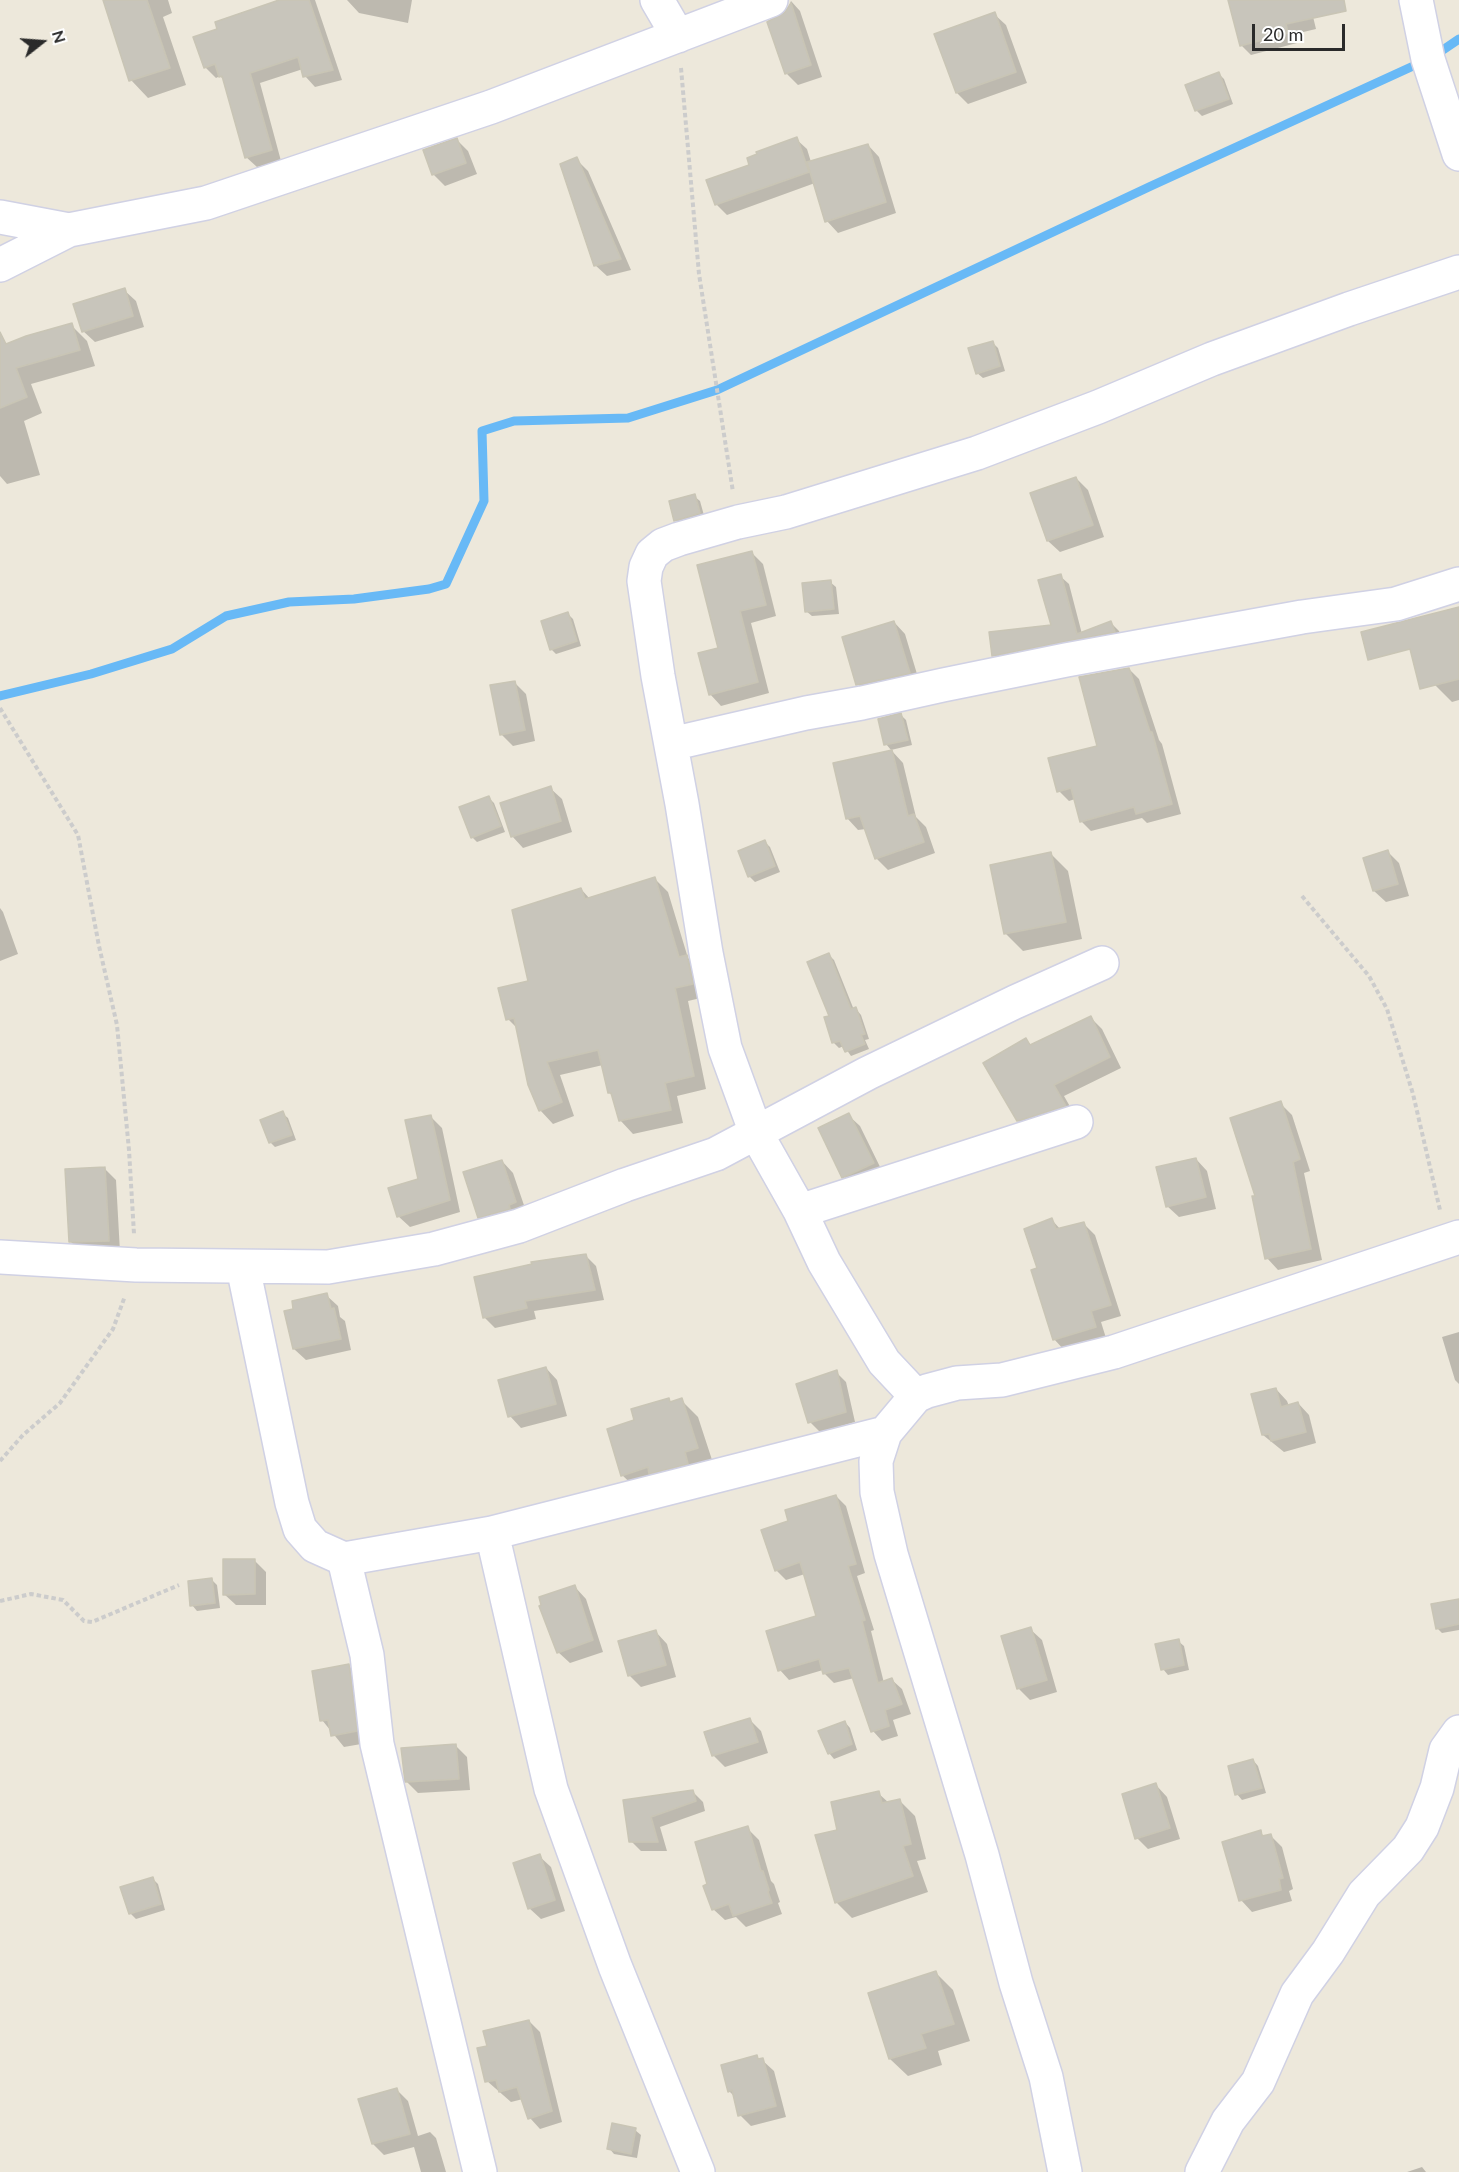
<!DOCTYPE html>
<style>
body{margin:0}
#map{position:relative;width:1459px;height:2172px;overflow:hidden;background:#ede8db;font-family:Lato,sans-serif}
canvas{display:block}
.north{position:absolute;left:12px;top:12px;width:60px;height:60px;-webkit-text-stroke:4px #fff;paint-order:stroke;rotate:73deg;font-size:16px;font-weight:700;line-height:24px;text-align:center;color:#2a2a2a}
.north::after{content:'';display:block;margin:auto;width:21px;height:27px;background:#2a2a2a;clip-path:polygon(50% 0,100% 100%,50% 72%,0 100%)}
.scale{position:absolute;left:1252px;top:24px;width:93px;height:27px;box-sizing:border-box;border:3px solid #2a2a2a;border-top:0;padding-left:8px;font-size:18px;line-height:21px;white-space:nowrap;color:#2a2a2a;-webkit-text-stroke:4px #fff;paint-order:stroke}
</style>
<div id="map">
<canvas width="1459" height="2172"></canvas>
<div class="north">N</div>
<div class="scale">20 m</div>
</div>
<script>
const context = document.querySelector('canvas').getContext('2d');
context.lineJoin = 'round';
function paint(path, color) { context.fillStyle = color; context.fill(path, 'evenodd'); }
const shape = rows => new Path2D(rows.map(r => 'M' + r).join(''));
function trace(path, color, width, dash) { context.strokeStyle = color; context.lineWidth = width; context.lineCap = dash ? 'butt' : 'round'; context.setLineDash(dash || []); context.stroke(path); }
const shadow = shape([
 [104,0,168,0,172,13,163,17,186,85,148,98,131,80],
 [279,0,315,0,342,80,315,87,305,76,303,69,260,83,281,161,257,167,246,157,225,81,220,76,216,78,205,67,219,30],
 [347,0,412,0,408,23,359,13],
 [1229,0,1309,0,1316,29,1295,34,1297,43,1251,55,1241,45],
 [791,1,800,11,822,77,798,85,787,74,769,22,786,13],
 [994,14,1006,25,1027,83,968,104,957,93],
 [1219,74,1224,79,1233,104,1202,116,1196,110],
 [796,139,807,149,811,162,868,145,879,157,896,213,838,233,827,221,815,183,727,215,716,204,759,155],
 [457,140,468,151,477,174,445,186,433,174],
 [576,159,588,171,631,270,607,276,595,265],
 [124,290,136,301,144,327,95,342,83,331],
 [71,325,87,341,95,366,31,384,42,413,24,421,40,475,7,484,0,476,0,348],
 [992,342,998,348,1005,371,983,378,977,373],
 [1076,478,1088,490,1104,537,1060,552,1048,541],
 [694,496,700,501,705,519,681,525,676,520],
 [751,552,763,564,776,616,751,623,769,693,721,706,710,694,720,649],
 [1060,576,1069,584,1082,634,1111,623,1119,631,1123,640,1002,664,994,655,1053,626],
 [830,582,836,587,839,614,812,616,806,611],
 [1459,608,1459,700,1452,702,1435,685],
 [568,614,573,619,581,646,556,654,551,649],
 [894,622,905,634,920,684,869,696,858,684],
 [1129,669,1139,679,1159,740,1162,744,1181,814,1147,823,1142,818,1091,831,1081,821,1075,799,1069,801,1059,791,1099,747],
 [514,682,526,694,535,741,513,746,501,734],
 [901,715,906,720,912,745,891,750,886,744],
 [892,751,903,763,916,817,926,827,935,853,888,870,876,858,866,829,858,830,847,818],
 [550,788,562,799,572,832,523,848,512,836],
 [489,798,494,803,505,832,477,842,472,837],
 [764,841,770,847,780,872,755,882,749,876,739,852],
 [1388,852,1399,863,1409,896,1386,902,1374,891],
 [1051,854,1068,871,1082,939,1023,951,1006,934,991,866],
 [655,879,668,892,688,958,700,970,705,997,688,1001,706,1089,677,1096,683,1123,633,1134,620,1120,613,1097,609,1092,603,1065,560,1075,574,1116,553,1124,540,1110,518,1029,508,1019,581,889,590,899],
 [0,908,3,912,18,954,0,961],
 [829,955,834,960,854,1010,856,1009,861,1015,869,1039,865,1040,869,1049,851,1056,844,1046,839,1048,833,1042],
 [1091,1018,1102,1029,1121,1068,1064,1096,1076,1117,1029,1132,1018,1121,1026,1040,1032,1046],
 [1280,1103,1292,1115,1310,1171,1304,1173,1322,1260,1278,1270,1267,1258,1257,1197],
 [282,1113,288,1118,296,1140,275,1147,270,1142],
 [848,1115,860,1126,884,1175,855,1188,844,1177],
 [430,1116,442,1128,460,1212,410,1227,398,1216,420,1180],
 [1196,1159,1207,1171,1216,1209,1179,1217,1167,1206],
 [502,1161,513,1173,527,1214,491,1228,480,1217],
 [104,1168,116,1180,120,1252,82,1253,71,1242],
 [1052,1220,1061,1230,1084,1224,1095,1235,1121,1316,1101,1322,1106,1338,1065,1351,1054,1339,1039,1269],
 [585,1255,596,1266,604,1300,534,1311,536,1319,495,1328,484,1317],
 [326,1295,338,1306,340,1317,345,1321,351,1350,306,1360,294,1349],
 [1459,1332,1459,1384,1455,1380,1442,1337],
 [546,1368,557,1380,567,1416,521,1428,510,1416],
 [836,1372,846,1382,855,1422,820,1432,810,1422],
 [1276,1389,1287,1401,1289,1406,1298,1403,1309,1415,1316,1443,1284,1452,1263,1435],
 [668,1400,671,1403,681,1400,698,1417,714,1466,640,1492,622,1475,636,1421],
 [836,1496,846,1506,865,1573,857,1576,874,1630,871,1631,884,1683,892,1680,902,1689,911,1714,893,1720,898,1736,882,1741,873,1731,854,1678,834,1683,825,1674,823,1670,789,1680,780,1670,817,1617,805,1574,786,1580,776,1570,790,1522],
 [254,1560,266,1572,266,1605,236,1605,224,1594],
 [212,1580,217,1585,220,1608,197,1611,192,1605],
 [575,1587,586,1599,603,1652,570,1663,558,1652],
 [1459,1601,1459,1630,1442,1633,1437,1628],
 [1030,1629,1042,1640,1057,1692,1030,1700,1019,1689,1003,1637],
 [656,1632,667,1644,676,1677,641,1687,629,1675],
 [1178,1641,1184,1646,1189,1670,1168,1675,1163,1669],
 [349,1666,360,1677,367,1743,344,1747,322,1720],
 [750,1720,761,1731,768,1753,725,1767,713,1755],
 [845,1722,850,1728,857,1750,834,1759,829,1753],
 [456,1746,467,1757,470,1790,418,1793,407,1782],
 [1253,1760,1258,1766,1266,1793,1242,1800,1237,1794],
 [1156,1785,1167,1797,1180,1839,1148,1849,1137,1838],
 [693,1792,703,1802,705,1811,660,1827,667,1851,641,1851,631,1841,625,1801],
 [878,1793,889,1803,900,1801,915,1816,926,1859,917,1861,928,1892,852,1918,837,1903,817,1836,839,1831],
 [747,1828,759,1840,771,1881,774,1884,780,1902,778,1903,782,1914,746,1927,736,1917,725,1920,713,1909],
 [1260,1832,1265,1837,1271,1836,1282,1847,1293,1889,1289,1891,1292,1901,1252,1912,1241,1900],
 [539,1856,551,1867,565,1911,541,1919,529,1908],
 [152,1878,158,1884,165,1910,136,1919,130,1913],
 [936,1973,953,1990,970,2041,938,2051,942,2065,908,2076,890,2059,870,1994],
 [529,2021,540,2032,562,2122,540,2129,530,2118,523,2099,511,2102,487,2081,488,2047],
 [756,2057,760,2060,762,2060,774,2071,786,2117,751,2126,740,2115,734,2096,729,2091],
 [397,2090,408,2101,418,2136,430,2132,436,2138,446,2172,421,2172,414,2147,384,2155,373,2144],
 [635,2130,641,2135,637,2158,614,2154,609,2148],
 [1422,2167,1426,2172,1407,2172]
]);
const stream = shape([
 [1434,56,1459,39],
 [0,696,91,674,172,649,226,616,289,602,354,599,429,589,446,584,484,501,482,431,514,421,628,418,717,390,1151,186,1422,62]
]);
const building = shape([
 [103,0,147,0,170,68,129,81,103,0],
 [279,0,309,0,333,70,303,77,298,57,250,73,272,150,245,158,222,76,219,77,215,64,204,68,193,37,217,29,215,22,279,0],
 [1228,0,1344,0,1346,11,1286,24,1288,33,1240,46,1228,0],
 [791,3,811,65,785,74,767,22,785,12,791,3],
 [995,12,1016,72,956,93,934,34,995,12],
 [1219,72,1229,99,1195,111,1185,85,1219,72],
 [797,137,809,172,715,205,706,180,749,165,747,158,757,154,756,152,797,137],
 [457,138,466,163,432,175,423,150,457,138],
 [868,144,886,202,825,222,807,162,868,144],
 [577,157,621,259,594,266,560,164,577,157],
 [125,288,133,316,82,332,73,304,125,288],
 [72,323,80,350,16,368,27,397,0,408,0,332,6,344,26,336,72,323],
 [993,341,1000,366,976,374,968,348,993,341],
 [1076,477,1093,525,1047,541,1030,493,1076,477],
 [695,494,700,513,674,521,669,501,695,494],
 [752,551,766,605,740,611,758,682,709,695,698,653,718,648,697,565,752,551],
 [1061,574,1077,634,1111,621,1115,632,992,656,989,632,1051,625,1038,580,1061,574],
 [831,580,834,609,805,612,802,583,831,580],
 [1459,607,1459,679,1420,689,1410,649,1368,660,1361,632,1459,607],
 [568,612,577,641,550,650,541,621,568,612],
 [894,621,910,673,856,685,842,637,894,621],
 [1129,668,1150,732,1152,732,1172,804,1136,814,1134,807,1080,822,1071,788,1057,792,1048,758,1097,746,1079,677,1129,668],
 [515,681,525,730,500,735,490,685,515,681],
 [901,713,908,740,884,745,878,719,901,713],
 [892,750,908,816,914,814,924,842,875,859,860,816,846,819,833,763,892,750],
 [551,786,561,821,511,837,500,803,551,786],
 [489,796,501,826,471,838,459,807,489,796],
 [765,840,775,866,748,877,738,851,765,840],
 [1388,850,1398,884,1373,891,1363,858,1388,850],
 [1051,852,1066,922,1004,934,990,865,1051,852],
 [655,877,679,957,687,955,693,984,675,988,694,1076,665,1083,671,1110,619,1121,611,1093,608,1093,598,1050,547,1062,562,1102,539,1111,528,1085,514,1018,506,1020,498,988,528,981,512,910,581,888,585,899,655,877],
 [829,953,851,1009,856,1007,865,1034,861,1035,865,1044,845,1052,840,1041,832,1043,824,1017,829,1016,807,962,829,953],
 [1091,1016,1110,1057,1054,1085,1066,1106,1017,1121,983,1063,1026,1038,1030,1045,1091,1016],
 [1281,1101,1300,1159,1293,1162,1311,1249,1265,1259,1252,1196,1255,1196,1230,1118,1281,1101],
 [283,1111,292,1135,269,1143,260,1120,283,1111],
 [849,1113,874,1163,842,1178,818,1128,849,1113],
 [431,1115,450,1200,397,1217,388,1188,418,1179,405,1120,431,1115],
 [1196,1158,1206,1197,1166,1207,1156,1167,1196,1158],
 [502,1160,516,1202,509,1205,510,1209,478,1218,463,1172,502,1160],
 [105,1167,109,1241,69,1242,65,1169,105,1167],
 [1052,1218,1056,1229,1084,1222,1111,1305,1091,1311,1096,1327,1053,1340,1031,1270,1037,1268,1024,1229,1052,1218],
 [586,1254,595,1290,525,1301,527,1308,483,1318,474,1277,532,1264,531,1262,586,1254],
 [327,1293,331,1309,334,1308,341,1339,293,1349,284,1311,293,1309,292,1301,327,1293],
 [546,1367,556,1404,508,1417,498,1380,546,1367],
 [837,1370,846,1412,808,1423,796,1384,837,1370],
 [1276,1388,1281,1407,1298,1402,1306,1432,1271,1441,1269,1434,1262,1435,1251,1394,1276,1388],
 [669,1398,670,1402,682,1398,698,1448,685,1452,688,1464,649,1474,648,1467,621,1476,607,1429,634,1420,631,1409,669,1398],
 [836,1495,856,1564,848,1566,865,1620,862,1621,878,1683,892,1678,902,1704,885,1710,889,1726,871,1732,849,1668,823,1674,819,1659,778,1671,766,1631,816,1616,800,1562,775,1571,761,1530,788,1521,785,1510,836,1495],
 [223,1559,255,1559,255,1594,223,1595,223,1559],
 [212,1578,215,1603,190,1606,188,1581,212,1578],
 [575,1585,593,1640,557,1653,539,1606,541,1605,539,1597,575,1585],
 [1459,1599,1459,1624,1436,1629,1431,1604,1459,1599],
 [1031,1627,1047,1680,1017,1689,1001,1636,1031,1627],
 [656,1630,666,1665,628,1676,618,1641,656,1630],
 [1179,1639,1184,1665,1161,1670,1155,1644,1179,1639],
 [349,1664,357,1731,331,1736,328,1720,320,1721,312,1671,349,1664],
 [750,1718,758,1742,712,1756,704,1732,750,1718],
 [845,1721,852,1744,828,1754,818,1731,845,1721],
 [456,1744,459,1779,405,1782,401,1748,456,1744],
 [1253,1759,1262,1788,1235,1795,1228,1766,1253,1759],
 [1156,1783,1170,1828,1135,1839,1122,1794,1156,1783],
 [693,1790,696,1801,651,1817,658,1842,629,1842,623,1800,693,1790],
 [879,1791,882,1803,900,1799,911,1844,903,1846,913,1876,835,1903,815,1835,837,1830,831,1802,879,1791],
 [748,1826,761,1871,763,1871,769,1890,768,1892,772,1903,733,1916,729,1904,712,1910,703,1886,707,1884,695,1842,748,1826],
 [1261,1830,1262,1836,1271,1834,1283,1878,1279,1879,1281,1890,1239,1901,1222,1842,1261,1830],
 [540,1854,555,1900,528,1909,513,1863,540,1854],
 [153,1877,161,1904,129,1914,120,1887,153,1877],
 [936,1971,954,2024,921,2034,926,2048,889,2059,868,1993,936,1971],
 [529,2020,552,2111,528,2119,517,2087,499,2092,496,2080,485,2082,477,2048,487,2046,483,2031,529,2020],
 [757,2055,758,2059,763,2058,776,2106,738,2116,732,2090,728,2092,721,2065,757,2055],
 [397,2088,410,2134,372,2144,358,2099,397,2088],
 [612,2123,636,2128,631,2154,607,2149,612,2123]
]);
const path = shape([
 [681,68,699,274,733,492],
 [0,708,78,835,99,946,117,1025,129,1150,134,1234],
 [1302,896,1369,976,1387,1009,1413,1094,1440,1210],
 [0,1461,23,1435,60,1403,113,1329,125,1296],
 [0,1601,31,1594,63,1600,84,1621,92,1622,179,1585]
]);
const minor = shape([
 [657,0,678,36],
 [1416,0,1428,59,1459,154],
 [0,217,69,230],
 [0,265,69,230,206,203,491,107,771,0],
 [671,744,806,713,862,703,943,685,1066,660,1302,617,1396,604,1459,584],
 [800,1211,1076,1122],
 [0,1257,136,1265,328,1267,434,1249,519,1226,625,1185,716,1154,868,1073,1015,1002,1102,963],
 [243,1267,292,1503,300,1529,315,1546,344,1559,492,1533,885,1433],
 [916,1396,884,1362,824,1262,800,1211,756,1133,725,1048,706,953,682,804,658,676,644,581,646,567,652,554,663,545,679,539,738,522,786,512,977,453,1098,407,1212,359,1349,309,1459,272],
 [492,1533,551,1789,615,1966,698,2172],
 [344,1559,367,1655,377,1744,480,2172],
 [1065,2172,1046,2077,1016,1983,982,1855,891,1554,877,1492,876,1461,885,1433,916,1396,927,1391,957,1383,1002,1380,1114,1352,1459,1237],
 [1202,2172,1228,2121,1258,2082,1297,1994,1328,1952,1364,1894,1408,1849,1422,1827,1437,1788,1446,1750,1459,1732]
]);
paint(shadow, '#0003');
trace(stream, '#68b9f6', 9);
paint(building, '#c8c5bb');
trace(building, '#c9c5b5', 1.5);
trace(minor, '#d0d1e4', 36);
trace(path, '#ccc', 4, [4.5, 3]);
trace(minor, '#fff', 33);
</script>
